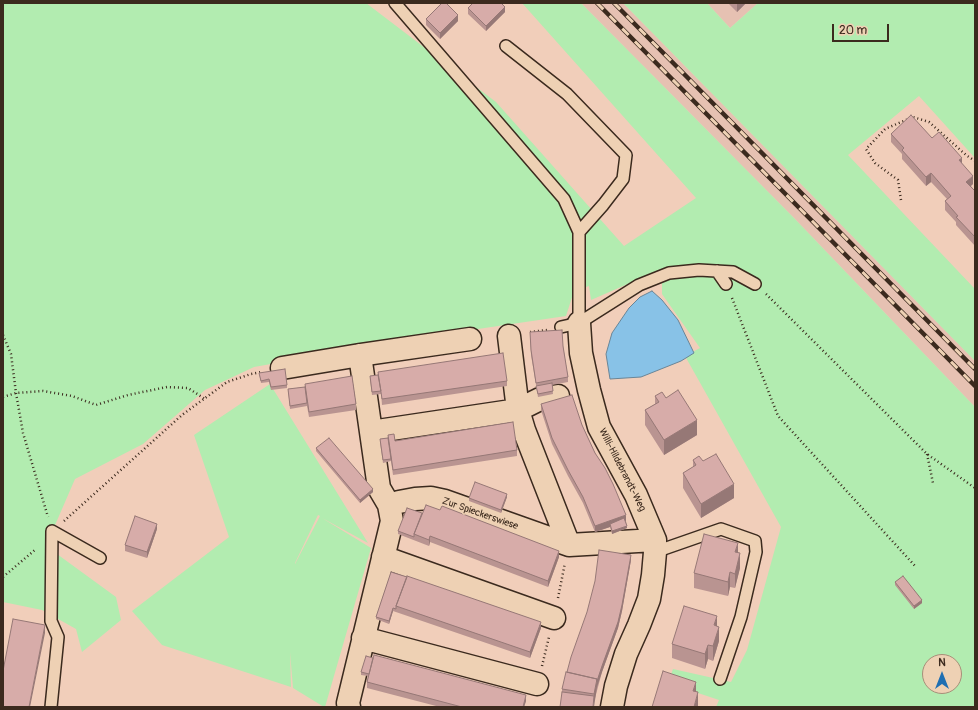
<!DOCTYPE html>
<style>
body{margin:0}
#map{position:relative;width:978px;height:710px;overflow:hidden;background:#f1ceba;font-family:Pangolin,sans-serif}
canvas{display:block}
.frame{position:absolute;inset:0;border:4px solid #3b2a1e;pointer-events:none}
.north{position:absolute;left:922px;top:654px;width:40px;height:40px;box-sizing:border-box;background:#eed1b4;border:1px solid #a68e78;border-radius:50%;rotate:0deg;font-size:11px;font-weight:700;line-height:16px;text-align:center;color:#3b2a1e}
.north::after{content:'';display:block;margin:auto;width:14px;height:18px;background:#1f6fb2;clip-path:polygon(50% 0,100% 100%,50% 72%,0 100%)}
.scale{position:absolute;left:832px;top:24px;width:57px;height:18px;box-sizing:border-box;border:2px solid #3b2a1e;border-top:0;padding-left:5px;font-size:12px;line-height:14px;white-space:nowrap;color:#3b2a1e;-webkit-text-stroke:3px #eed1b4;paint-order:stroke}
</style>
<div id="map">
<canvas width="978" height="710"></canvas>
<div class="frame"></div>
<div class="north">N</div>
<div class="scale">20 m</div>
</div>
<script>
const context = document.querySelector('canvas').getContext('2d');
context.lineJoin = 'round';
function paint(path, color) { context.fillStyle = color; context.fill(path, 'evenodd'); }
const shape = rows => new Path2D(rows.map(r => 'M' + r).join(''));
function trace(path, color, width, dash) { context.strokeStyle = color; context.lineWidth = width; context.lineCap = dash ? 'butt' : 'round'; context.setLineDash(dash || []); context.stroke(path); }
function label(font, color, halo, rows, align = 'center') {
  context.font = font + ' Pangolin,sans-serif'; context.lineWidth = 3; context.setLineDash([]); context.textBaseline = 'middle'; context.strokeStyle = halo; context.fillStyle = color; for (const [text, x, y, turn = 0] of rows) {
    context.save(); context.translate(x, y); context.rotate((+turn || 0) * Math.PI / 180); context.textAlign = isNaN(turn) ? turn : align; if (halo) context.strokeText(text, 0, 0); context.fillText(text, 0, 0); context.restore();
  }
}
const built = shape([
 [581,3,623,3,975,361,975,407,795,219],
 [707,3,758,3,730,28]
]);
const green = shape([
 [3,3,366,3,496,102,624,246,696,198,522,3,581,3,795,219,975,407,975,707,716,707,719,700,668,683,673,669,731,682,747,650,781,527,685,356,700,348,662,294,662,269,591,300,589,286,574,291,566,316,417,338,254,367,205,390,143,444,75,479,46,546,116,597,121,620,82,652,76,629,42,610,3,602],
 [930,662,954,662,954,686,930,686],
 [623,3,707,3,730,28,758,3,975,3,975,158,919,96,848,155,975,289,975,361],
 [270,384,368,543,322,518,371,548,325,707,324,707,293,688,290,652,291,687,162,645,132,611,229,537,194,435],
 [318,515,320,516,295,564,295,563]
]);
const water = shape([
 [652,291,662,300,678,320,694,353,681,361,641,377,610,379,606,354,612,333,629,308,640,297,652,291]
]);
const path = shape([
 [901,200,898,180,875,163,866,149,885,129,913,117,929,122,966,155,975,161],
 [766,294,927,454,975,488],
 [732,298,778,416,916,567],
 [530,332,547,330],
 [3,335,11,354,16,393,23,433,48,517],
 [3,397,16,393,43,391,72,396,96,405,128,395,167,387,188,388,205,399],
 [927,454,933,483],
 [64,521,182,415,227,382,251,374,262,372],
 [3,577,36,549],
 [558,598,565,563],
 [542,666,549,637]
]);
const service = shape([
 [395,3,564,199,579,232,579,323],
 [506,46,567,94,626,155,623,179,603,205,579,232],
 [717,271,726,284],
 [561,327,579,323,639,285,669,273,699,270,733,272,755,284],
 [655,552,721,529,755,541,756,552,741,617,720,679],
 [51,707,58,637,51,621,52,531,100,558]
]);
const minor = shape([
 [579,323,581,353,589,390,599,427,636,495,655,540,655,552,653,575,649,599,639,625,626,654,616,686,612,707],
 [360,355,379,488,389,505,399,502,415,499,431,498,445,501,569,545,655,540],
 [282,368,360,355,470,339],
 [558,396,540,399,518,410,524,430,569,545],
 [371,432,518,410,509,336],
 [383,557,554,618],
 [363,638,537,684],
 [349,707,348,703,392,521,389,505]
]);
const rail = shape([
 [597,3,975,386],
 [614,3,975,369]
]);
const wall = shape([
 [728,3,746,3,737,12],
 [468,8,505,12,486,31,468,14],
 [426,19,458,21,440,39,426,25],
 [891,134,932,138,962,164,973,184,971,186,975,191,975,246,956,225,956,222,945,210,945,201,947,199,931,182,926,186,902,159,902,154,891,142],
 [530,332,563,346,568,377,568,382,552,385,553,394,538,397,531,355],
 [378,372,507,381,507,386,382,405,381,393,381,394,372,395,370,379,370,376,378,375],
 [259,373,287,385,287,388,271,390,269,382,261,383],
 [305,384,356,404,356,410,309,417,307,406,290,409,288,389,305,387],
 [655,396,666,398,697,435,664,455,645,425,645,410,655,404],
 [541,404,582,425,595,453,626,521,627,528,612,534,610,527,595,532,583,503,568,476,552,444,541,410],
 [388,435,395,441,517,450,517,456,393,475,391,461,383,463,380,442,380,439,388,438],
 [316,448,373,492,360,503,316,451],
 [693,460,703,461,734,498,701,518,683,488,683,473,693,467],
 [507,497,501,513,469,501,469,498],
 [440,510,559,557,548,587,430,542,429,546,398,534,398,531,422,513],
 [157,529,147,558,125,551,125,545],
 [738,553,740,568,735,588,730,587,728,596,694,588,694,573],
 [631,560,622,611,618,628,602,672,594,702,562,692,562,689,567,672],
 [391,572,541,628,530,658,393,611,389,624,376,619,376,617],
 [895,582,922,603,914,609,895,585],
 [717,626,719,641,713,661,708,659,705,669,672,658,672,644],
 [361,672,526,701,524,707,440,707,367,688,367,682,368,676,361,675]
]);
const shadedWall = shape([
 [737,3,746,3,737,12],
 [505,7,505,12,486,31,486,26],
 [458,15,458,21,440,39,440,33],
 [962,158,962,166,959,160],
 [931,173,931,182,926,186,926,177],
 [973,176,973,184,966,190,966,182],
 [697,420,697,435,664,455,664,440],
 [734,484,734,498,701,518,701,504],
 [373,489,373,492,360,503,360,500],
 [507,494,507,497,501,513,501,510],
 [626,515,626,521,610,524,610,527,595,532,595,526],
 [157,524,157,529,147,558,147,552],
 [627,526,627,528,612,534,612,531],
 [430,536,430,542,429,546,429,540],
 [738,543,738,557,735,552],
 [559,551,559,557,548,587,548,581],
 [740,553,740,568,735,588,735,574],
 [631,555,631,560,622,611,618,628,602,672,597,687,594,707,593,707,594,694,597,679,602,666],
 [730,572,730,587,728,596,728,582],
 [922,600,922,603,914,609,914,606],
 [393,608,393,611,389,624,389,621],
 [717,616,717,630,714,625],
 [541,622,541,628,530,658,530,652],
 [45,625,45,633,30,707,29,707],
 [719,627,719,641,713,661,713,646],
 [708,645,708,659,705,669,705,654],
 [696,682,696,697,693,691],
 [698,692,698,707,694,707],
 [526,695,526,701,524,707,523,707]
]);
const building = shape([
 [442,3,446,3,458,15,440,33,426,19,442,3],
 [473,3,501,3,505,7,486,26,468,8,473,3],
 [911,115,932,138,939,132,962,158,959,160,973,176,966,182,975,191,975,237,956,217,958,216,945,201,951,196,931,173,926,177,902,150,904,148,891,134,911,115],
 [562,330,563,346,568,377,536,383,531,350,530,332,562,330],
 [503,353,507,381,382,399,378,372,503,353],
 [285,369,287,385,271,387,269,379,261,381,259,373,285,369],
 [378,375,381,391,372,392,370,376,378,375],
 [352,376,356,404,309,412,305,384,352,376],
 [552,383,553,391,538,394,536,386,552,383],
 [305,387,307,403,290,406,288,389,305,387],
 [678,390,697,420,664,440,645,410,659,402,655,396,662,392,666,398,678,390],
 [572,395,582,425,595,453,605,468,613,484,626,515,595,526,583,497,568,470,552,438,541,404,572,395],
 [513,422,517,450,393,470,388,435,394,434,395,441,513,422],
 [329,438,373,489,360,500,316,448,329,438],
 [388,438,391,459,383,460,380,439,388,438],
 [716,454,734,484,701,504,683,473,696,465,693,460,699,456,703,461,716,454],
 [475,482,507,494,501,510,469,498,475,482],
 [426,505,440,510,442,506,559,551,548,581,430,536,429,540,414,534,426,505],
 [407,508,422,513,414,534,414,537,398,531,407,508],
 [135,516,157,524,147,552,125,545,135,516],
 [624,518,627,526,612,531,610,524,624,518],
 [704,534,738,543,735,552,740,553,735,574,730,572,728,582,694,573,704,534],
 [599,550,631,555,622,605,618,622,602,666,597,681,597,679,567,672,571,657,587,612,595,581,599,550],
 [391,572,407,577,396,606,396,609,393,608,389,621,376,617,391,572],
 [407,576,541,622,530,652,396,606,407,576],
 [903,576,922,600,914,606,895,582,903,576],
 [684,606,717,616,714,625,719,627,713,646,708,645,705,654,672,644,684,606],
 [13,619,45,625,29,707,3,707,3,671,13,619],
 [374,655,526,695,523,707,462,707,367,682,374,655],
 [366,656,373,658,369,674,361,672,366,656],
 [663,671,696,682,693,691,698,692,694,707,652,707,663,671],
 [566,672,597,679,594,694,562,689,566,672],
 [562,692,594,696,593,707,560,707,562,692]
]);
const streetNames = [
 ["Willi-Hildebrandt-Weg",622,470,63],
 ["Zur Spieckerswiese",480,514,19]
];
paint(built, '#e6c1b2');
paint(green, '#b2ecb0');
paint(water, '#88c2e7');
trace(water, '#698597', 1);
trace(service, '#3b2a1e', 14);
trace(minor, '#3b2a1e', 25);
trace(path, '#3b2a1e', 2.5, [1, 3]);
trace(service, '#eed1b4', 11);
trace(minor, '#eed1b4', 22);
trace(rail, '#3b2a1e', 4.5);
trace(rail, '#eed1b4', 3, [9]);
paint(wall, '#b99491');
paint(shadedWall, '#967876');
paint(building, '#d7aca9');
trace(building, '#967876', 1);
label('10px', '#3b2a1e', '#eed1b4', streetNames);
</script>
